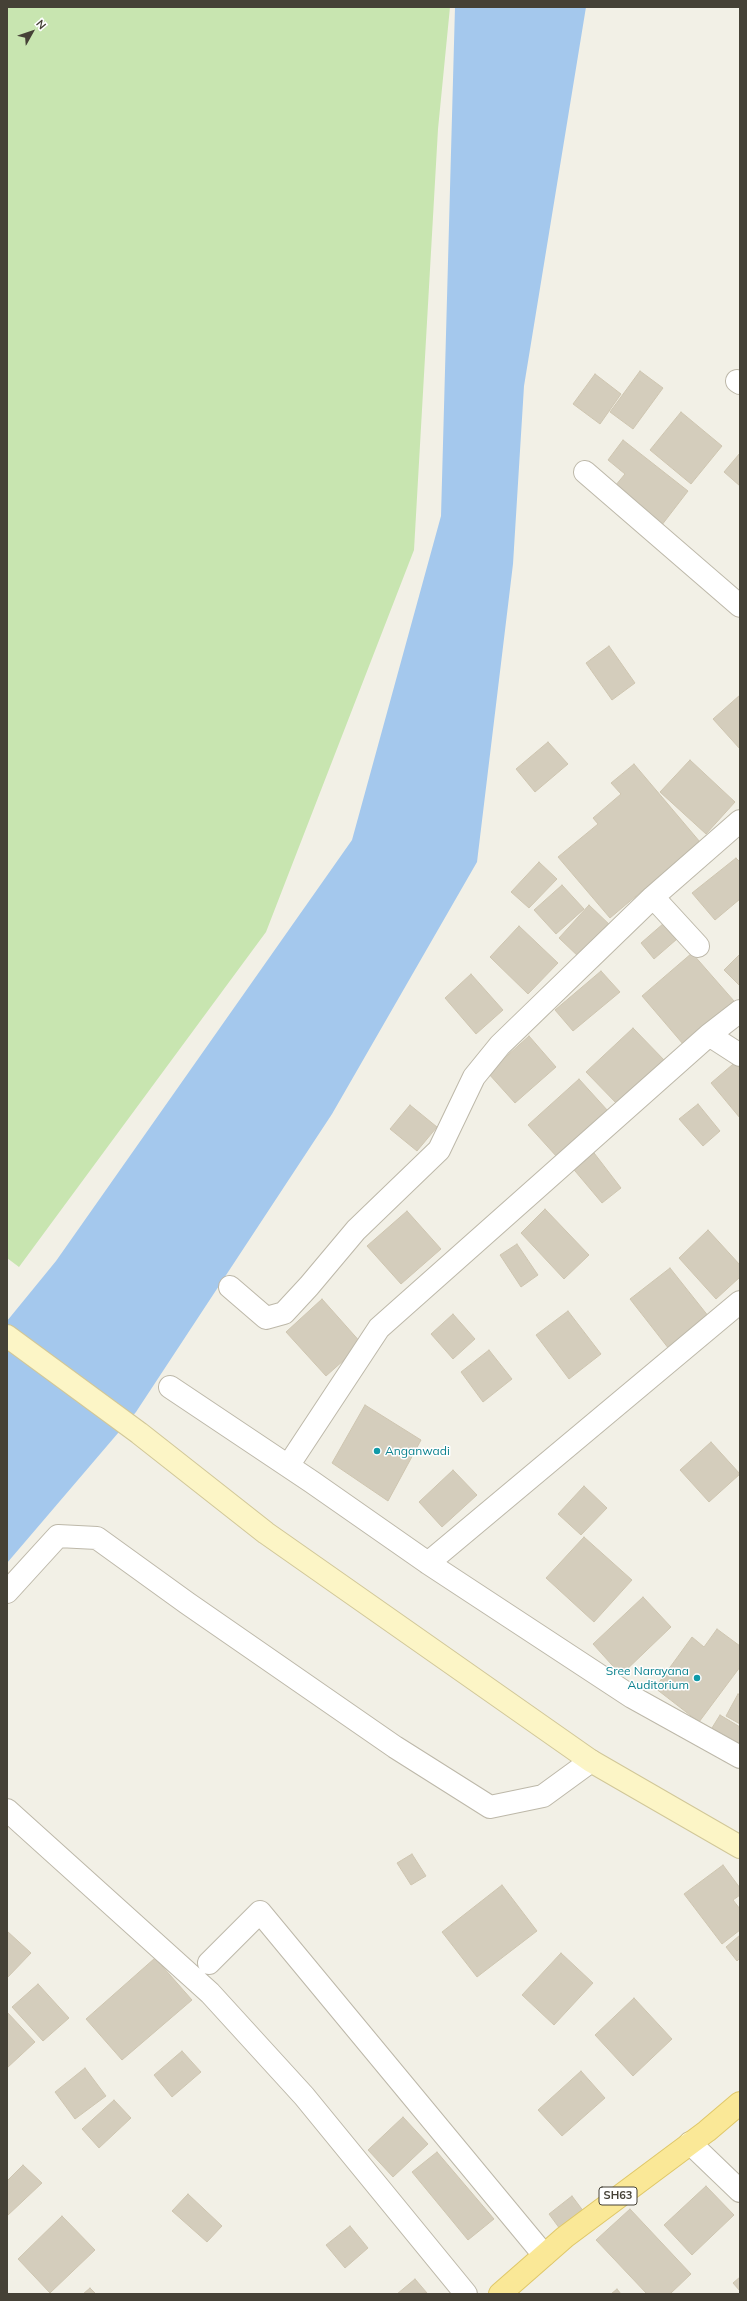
<!DOCTYPE html>
<style>
body{margin:0}
#map{position:relative;width:747px;height:2301px;overflow:hidden;background:#f2f0e6;font-family:Mulish,sans-serif}
canvas{display:block}
.frame{position:absolute;inset:0;border:8px solid #454136;pointer-events:none}
.north{position:absolute;left:12px;top:12px;width:40px;height:40px;-webkit-text-stroke:3px #fff;paint-order:stroke;rotate:50deg;font-size:11px;font-weight:700;line-height:16px;text-align:center;color:#454136}
.north::after{content:'';display:block;margin:auto;width:14px;height:18px;background:#454136;clip-path:polygon(50% 0,100% 100%,50% 72%,0 100%)}
</style>
<div id="map">
<canvas width="747" height="2301"></canvas>
<div class="frame"></div>
<div class="north">N</div>
</div>
<script>
const context = document.querySelector('canvas').getContext('2d');
context.lineJoin = 'round';
function paint(path, color) { context.fillStyle = color; context.fill(path, 'evenodd'); }
const shape = rows => new Path2D(rows.map(r => 'M' + r).join(''));
function trace(path, color, width, dash) { context.strokeStyle = color; context.lineWidth = width; context.lineCap = dash ? 'butt' : 'round'; context.setLineDash(dash || []); context.stroke(path); }
function label(font, color, halo, rows, align = 'center') {
  context.font = font + ' Mulish,sans-serif'; context.lineWidth = 3; context.setLineDash([]); context.textBaseline = 'middle'; context.strokeStyle = halo; context.fillStyle = color; for (const [text, x, y, turn = 0] of rows) {
    context.save(); context.translate(x, y); context.rotate((+turn || 0) * Math.PI / 180); context.textAlign = isNaN(turn) ? turn : align; if (halo) context.strokeText(text, 0, 0); context.fillText(text, 0, 0); context.restore();
  }
}
const green = shape([
 [7,7,450,7,438,129,414,550,266,932,19,1267,7,1258]
]);
const water = shape([
 [455,7,586,7,524,386,513,564,477,862,332,1114,136,1412,7,1563,7,1321,56,1261,352,840,441,516]
]);
const building = shape([
 [640,371,663,388,633,429,610,412,640,371],
 [595,374,621,394,600,424,573,404,595,374],
 [681,412,722,446,691,484,650,450,681,412],
 [623,440,688,491,658,530,610,492,625,474,608,460,623,440],
 [740,453,740,486,724,472,740,453],
 [609,646,635,683,612,700,586,663,609,646],
 [740,695,740,749,713,719,740,695],
 [548,742,568,764,535,792,516,769,548,742],
 [690,760,735,802,706,834,660,792,690,760],
 [634,764,700,842,610,918,558,857,598,824,593,818,621,794,611,783,634,764],
 [736,858,740,862,740,899,715,920,692,893,736,858],
 [539,862,557,879,529,908,511,892,539,862],
 [562,885,584,909,556,934,534,910,562,885],
 [589,905,612,927,581,959,559,938,589,905],
 [664,923,677,939,654,959,641,943,664,923],
 [519,926,558,963,528,994,490,957,519,926],
 [692,953,734,1001,683,1044,642,996,692,953],
 [740,954,740,986,724,970,740,954],
 [601,971,620,992,573,1031,555,1010,601,971],
 [471,974,503,1010,476,1034,445,998,471,974],
 [633,1028,666,1062,619,1106,586,1072,633,1028],
 [529,1036,556,1067,515,1103,488,1073,529,1036],
 [739,1059,740,1060,740,1118,711,1083,739,1059],
 [579,1079,608,1111,557,1157,528,1125,579,1079],
 [698,1104,720,1131,703,1146,679,1119,698,1104],
 [410,1105,437,1127,417,1151,390,1129,410,1105],
 [591,1149,621,1188,602,1203,570,1165,591,1149],
 [545,1209,589,1255,564,1279,521,1233,545,1209],
 [407,1211,441,1249,401,1284,367,1246,407,1211],
 [708,1230,740,1265,740,1277,716,1299,679,1258,708,1230],
 [517,1244,538,1275,521,1287,500,1255,517,1244],
 [670,1268,709,1317,669,1349,630,1299,670,1268],
 [322,1299,362,1344,326,1376,286,1332,322,1299],
 [568,1311,601,1354,569,1379,536,1335,568,1311],
 [453,1314,475,1339,453,1359,431,1334,453,1314],
 [489,1350,512,1379,483,1402,461,1372,489,1350],
 [365,1405,421,1440,388,1501,332,1463,365,1405],
 [711,1442,740,1474,709,1502,680,1470,711,1442],
 [453,1470,477,1495,442,1527,419,1502,453,1470],
 [584,1486,607,1508,581,1535,558,1514,584,1486],
 [584,1537,632,1580,594,1622,546,1578,584,1537],
 [643,1597,671,1627,621,1675,593,1644,643,1597],
 [717,1629,740,1646,740,1667,699,1722,655,1688,692,1637,704,1647,717,1629],
 [738,1694,740,1695,740,1724,726,1716,738,1694],
 [720,1715,740,1727,740,1756,707,1736,720,1715],
 [412,1854,426,1876,411,1885,397,1863,412,1854],
 [723,1865,740,1888,740,1895,733,1900,740,1909,740,1930,722,1944,684,1894,723,1865],
 [502,1885,537,1931,477,1977,442,1932,502,1885],
 [7,1931,31,1953,7,1978,7,1931],
 [740,1935,740,1958,737,1961,726,1947,740,1935],
 [561,1953,593,1983,554,2025,522,1995,561,1953],
 [155,1958,192,2000,122,2060,86,2019,155,1958],
 [38,1984,69,2018,43,2041,12,2007,38,1984],
 [634,1998,672,2039,633,2076,595,2035,634,1998],
 [7,2012,35,2042,7,2068,7,2012],
 [182,2051,201,2072,172,2097,154,2075,182,2051],
 [85,2068,106,2096,75,2119,55,2092,85,2068],
 [581,2071,605,2098,562,2136,538,2110,581,2071],
 [114,2100,131,2118,99,2148,82,2129,114,2100],
 [403,2117,428,2144,393,2177,368,2150,403,2117],
 [437,2152,494,2219,468,2240,412,2172,437,2152],
 [23,2165,42,2183,7,2216,7,2181,23,2165],
 [706,2186,734,2215,692,2255,664,2225,706,2186],
 [188,2194,222,2226,207,2242,172,2211,188,2194],
 [572,2196,584,2212,560,2229,549,2214,572,2196],
 [630,2209,691,2274,670,2294,647,2294,596,2240,630,2209],
 [62,2216,95,2250,50,2293,18,2259,62,2216],
 [350,2226,368,2248,345,2268,326,2245,350,2226],
 [740,2277,740,2291,733,2283,740,2277],
 [415,2279,427,2293,397,2294,415,2279],
 [90,2288,96,2294,83,2294,90,2288],
 [617,2289,621,2294,611,2294,617,2289]
]);
const minor = shape([
 [737,381,740,383],
 [585,472,740,606],
 [653,897,698,946],
 [709,1035,740,1011],
 [230,1287,266,1318,284,1313,309,1286,356,1230,439,1150,474,1077,500,1045,653,897,740,821],
 [170,1387,312,1482,428,1563,632,1697,740,1757],
 [288,1466,379,1328,709,1035,740,1055],
 [428,1563,740,1302],
 [7,1592,58,1536,97,1538,187,1603,395,1747,490,1807,543,1796,591,1761],
 [7,1810,210,1993,304,2096,466,2294],
 [209,1963,260,1912,544,2255],
 [690,2143,740,2191]
]);
const secondary = shape([
 [7,1336,139,1433,266,1533,591,1761,740,1847]
]);
const primary = shape([
 [500,2294,565,2237,707,2131,740,2103]
]);
const markers = [
 [377,1451,4,"#0f9aa8"],
 [697,1678,4,"#0f9aa8"]
];
const shields = [
 [618,2196,38]
];
const shieldNames = [
 ["SH63",618,2196]
];
const cultureNames = [
 ["Anganwadi",385,1451],
 ["Sree Narayana",689,1671,"right"],
 ["Auditorium",689,1685,"right"]
];
paint(green, '#c8e5b0');
paint(water, '#a4c8ed');
paint(building, '#d4cdbc');
trace(building, '#cec5b0', 1);
trace(minor, '#bdb8a9', 24);
trace(secondary, '#d1c798', 24);
trace(primary, '#dfc768', 24);
trace(minor, '#fff', 22);
trace(secondary, '#fcf5c6', 22);
trace(primary, '#fae897', 22);
for (const [x, y, r, color] of markers) { const dot = new Path2D(); dot.arc(x, y, r, 0, 2 * Math.PI); context.fillStyle = color; context.fill(dot); trace(dot, '#fff', 1.5); }
for (const [x, y, w] of shields) { const box = new Path2D(); box.roundRect(x - w / 2, y - 9, w, 18, 3); context.fillStyle = '#fff'; context.fill(box); trace(box, '#454136', 1); }
label('bold 11px', '#454136', null, shieldNames);
label('12px', '#0d838f', '#fff', cultureNames, 'left');
</script>
